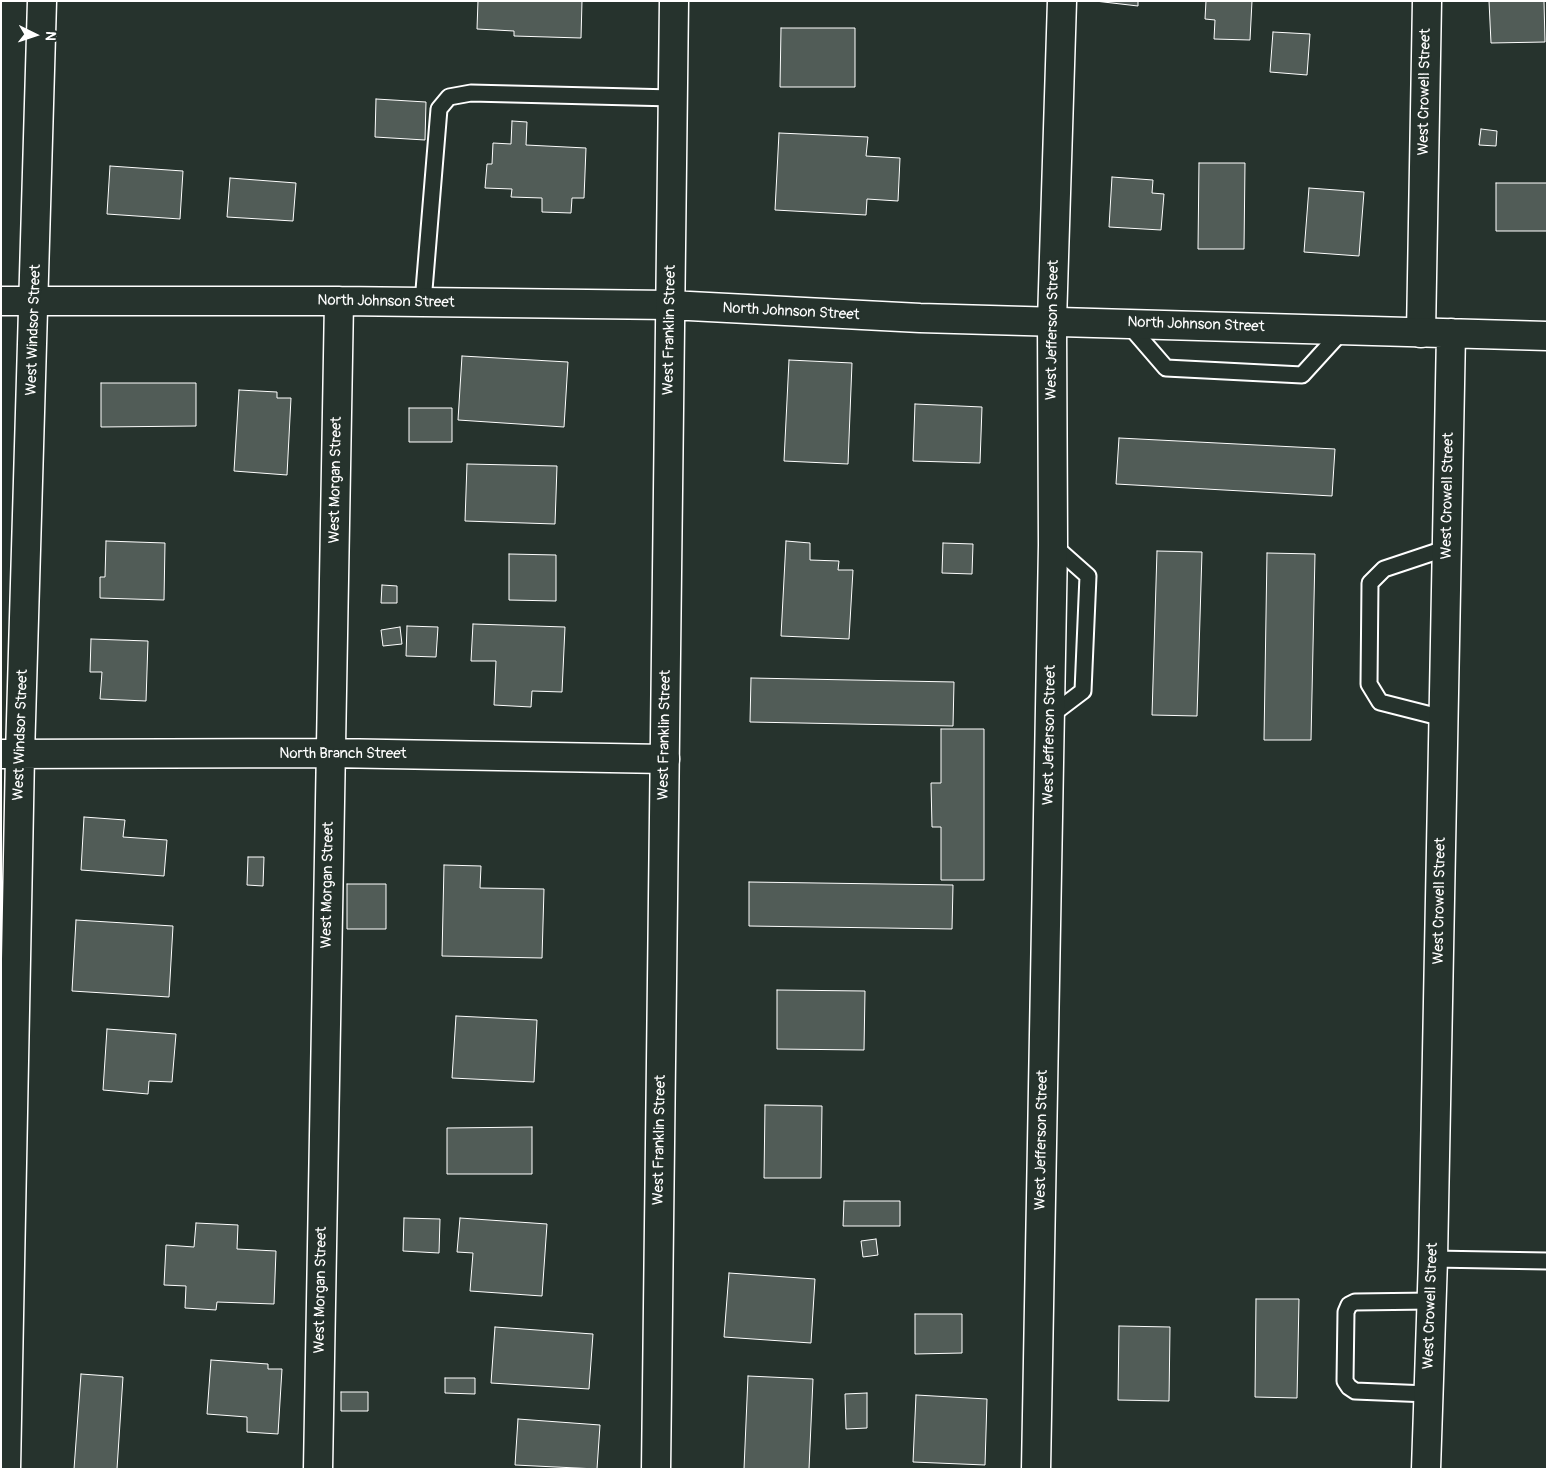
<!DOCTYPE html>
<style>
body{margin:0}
#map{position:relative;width:1548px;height:1470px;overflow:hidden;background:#26332d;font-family:Pangolin,sans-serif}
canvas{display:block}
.frame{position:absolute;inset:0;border:2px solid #fff;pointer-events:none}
.north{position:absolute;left:10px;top:10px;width:50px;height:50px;-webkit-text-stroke:4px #26332d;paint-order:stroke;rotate:94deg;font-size:14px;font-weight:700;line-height:20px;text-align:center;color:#fff}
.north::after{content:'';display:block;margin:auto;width:18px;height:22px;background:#fff;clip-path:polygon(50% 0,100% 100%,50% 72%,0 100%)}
</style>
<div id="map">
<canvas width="1548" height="1470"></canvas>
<div class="frame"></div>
<div class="north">N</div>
</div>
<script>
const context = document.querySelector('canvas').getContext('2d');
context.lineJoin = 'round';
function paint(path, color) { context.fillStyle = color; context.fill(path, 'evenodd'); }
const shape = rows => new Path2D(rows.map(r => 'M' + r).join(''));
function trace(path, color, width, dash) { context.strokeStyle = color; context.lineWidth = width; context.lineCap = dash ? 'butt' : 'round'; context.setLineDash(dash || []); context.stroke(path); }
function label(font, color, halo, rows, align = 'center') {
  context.font = font + ' Pangolin,sans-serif'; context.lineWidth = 4; context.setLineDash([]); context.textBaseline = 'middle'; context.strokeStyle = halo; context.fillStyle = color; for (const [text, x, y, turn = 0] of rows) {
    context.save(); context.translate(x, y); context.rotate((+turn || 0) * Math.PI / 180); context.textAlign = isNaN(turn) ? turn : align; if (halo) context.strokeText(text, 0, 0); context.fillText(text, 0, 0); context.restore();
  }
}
const building = shape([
 [478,1,582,1,581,38,514,36,514,31,477,29,478,1],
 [1095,1,1138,1,1138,6,1095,1],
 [1206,1,1252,1,1250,40,1214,39,1215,20,1205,19,1206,1],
 [1489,1,1544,1,1545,42,1491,43,1489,1],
 [781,28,855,28,855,87,780,87,781,28],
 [1273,32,1310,34,1307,75,1270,72,1273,32],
 [376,99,426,102,425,140,375,137,376,99],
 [512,121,527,122,526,145,586,148,584,198,572,198,571,213,542,212,542,198,511,197,512,189,485,188,487,164,492,164,493,143,511,144,512,121],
 [1481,129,1497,131,1496,146,1479,145,1481,129],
 [779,133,868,137,866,156,900,158,898,201,867,199,866,215,775,210,779,133],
 [1199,163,1245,163,1244,249,1198,249,1199,163],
 [110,166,183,171,180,219,107,214,110,166],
 [1112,177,1153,180,1152,193,1164,194,1161,230,1109,227,1112,177],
 [230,178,296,183,293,221,227,217,230,178],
 [1496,183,1547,183,1547,231,1496,231,1496,183],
 [1309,188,1364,192,1359,256,1304,252,1309,188],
 [462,356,568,362,564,427,458,420,462,356],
 [789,360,852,363,848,464,784,461,789,360],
 [101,383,196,383,196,426,101,427,101,383],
 [239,390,277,392,277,398,291,398,287,475,234,471,239,390],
 [915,404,982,407,980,463,913,461,915,404],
 [409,408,452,408,452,442,409,442,409,408],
 [1119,438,1335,449,1332,496,1116,484,1119,438],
 [467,464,557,466,555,524,465,521,467,464],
 [106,541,165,543,164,600,100,598,100,577,105,577,106,541],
 [786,541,810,543,810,560,839,561,838,570,853,570,849,639,781,636,786,541],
 [943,543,973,544,972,574,942,573,943,543],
 [1157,551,1202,552,1197,716,1152,715,1157,551],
 [1267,553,1315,554,1311,740,1264,740,1267,553],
 [509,554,556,555,556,601,509,600,509,554],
 [382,585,397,586,397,603,381,603,382,585],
 [473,624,565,627,562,692,532,691,531,707,494,705,496,661,471,661,473,624],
 [407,626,438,627,436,657,406,656,407,626],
 [400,627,402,644,383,646,381,630,400,627],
 [91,639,148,641,146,701,100,699,102,672,90,672,91,639],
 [751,678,954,682,953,726,750,722,751,678],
 [941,729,984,729,984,880,941,880,941,827,932,827,931,783,941,783,941,729],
 [84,817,125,820,123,837,167,840,164,876,81,870,84,817],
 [248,857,264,857,263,886,247,885,248,857],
 [444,865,481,866,480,888,544,889,542,958,442,956,444,865],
 [749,882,953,885,952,929,749,926,749,882],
 [347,884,386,884,386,929,347,929,347,884],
 [76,920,173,926,169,997,72,991,76,920],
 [777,990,865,991,864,1050,777,1049,777,990],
 [456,1016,537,1020,534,1082,452,1078,456,1016],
 [107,1029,176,1034,172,1082,149,1081,148,1094,103,1090,107,1029],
 [765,1105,822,1106,821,1178,764,1178,765,1105],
 [532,1127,532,1174,447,1174,447,1128,532,1127],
 [844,1201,900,1201,900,1226,843,1226,844,1201],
 [404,1218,440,1219,439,1253,403,1251,404,1218],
 [460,1218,547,1224,542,1296,470,1291,473,1253,457,1252,460,1218],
 [196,1223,238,1225,237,1249,276,1251,274,1304,217,1302,216,1310,185,1308,186,1286,164,1285,166,1245,194,1247,196,1223],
 [876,1239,878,1255,863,1257,861,1241,876,1239],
 [729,1273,815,1279,811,1343,724,1337,729,1273],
 [1256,1299,1299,1299,1297,1398,1255,1397,1256,1299],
 [915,1314,962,1314,962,1353,915,1354,915,1314],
 [1119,1326,1170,1327,1169,1401,1118,1400,1119,1326],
 [495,1327,593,1334,589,1389,491,1383,495,1327],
 [211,1360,268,1364,268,1369,282,1369,278,1434,247,1432,247,1417,207,1414,211,1360],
 [81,1374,123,1377,117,1469,74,1469,81,1374],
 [748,1376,813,1379,809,1469,744,1469,748,1376],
 [445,1378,475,1378,475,1394,445,1393,445,1378],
 [341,1392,368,1392,368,1411,341,1411,341,1392],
 [867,1393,867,1428,846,1429,845,1394,867,1393],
 [916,1395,987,1399,985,1465,913,1462,916,1395],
 [518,1419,600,1425,597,1469,515,1465,518,1419]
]);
const lane = shape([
 [423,302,439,109,449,97,471,93,673,98],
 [1128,324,1166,368,1302,375,1343,330],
 [1050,716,1083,691,1088,576,1053,545],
 [1443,718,1380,702,1369,684,1370,583,1384,569,1447,548],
 [1433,1259,1547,1261],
 [1428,1394,1355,1391,1349,1387,1345,1381,1346,1312,1349,1305,1355,1302,1431,1301]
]);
const street = shape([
 [1,301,339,301,670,305],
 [1421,333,1427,1],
 [1,754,331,753,665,759],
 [6,1469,20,755,42,1],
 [318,1469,339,301],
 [1036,1469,1053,545,1052,321,1062,1]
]);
const secondary = shape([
 [670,305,920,318,1547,336],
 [656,1469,674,1],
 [1426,1469,1433,1259,1451,333]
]);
const streetNames = [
 ["West Crowell Street",1425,92,-89],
 ["North Johnson Street",386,302,1],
 ["North Johnson Street",791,312,3],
 ["North Johnson Street",1196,325,2],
 ["West Windsor Street",34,330,-88],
 ["West Franklin Street",670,330,-89],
 ["West Jefferson Street",1053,330,-89],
 ["West Morgan Street",336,480,-89],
 ["West Crowell Street",1448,496,-89],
 ["West Windsor Street",21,735,-88],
 ["West Franklin Street",665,735,-89],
 ["West Jefferson Street",1050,735,-89],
 ["North Branch Street",343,754],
 ["West Morgan Street",328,885,-89],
 ["West Crowell Street",1440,901,-89],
 ["West Franklin Street",660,1140,-89],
 ["West Jefferson Street",1042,1140,-89],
 ["West Morgan Street",321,1290,-89],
 ["West Crowell Street",1431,1306,-88]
];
paint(building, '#515c57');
trace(building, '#fff', 1);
trace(lane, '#fff', 19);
trace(street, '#fff', 31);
trace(secondary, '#fff', 31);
trace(lane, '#26332d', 15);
trace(street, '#26332d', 28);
trace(secondary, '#26332d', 28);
label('15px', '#fff', '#26332d', streetNames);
</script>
